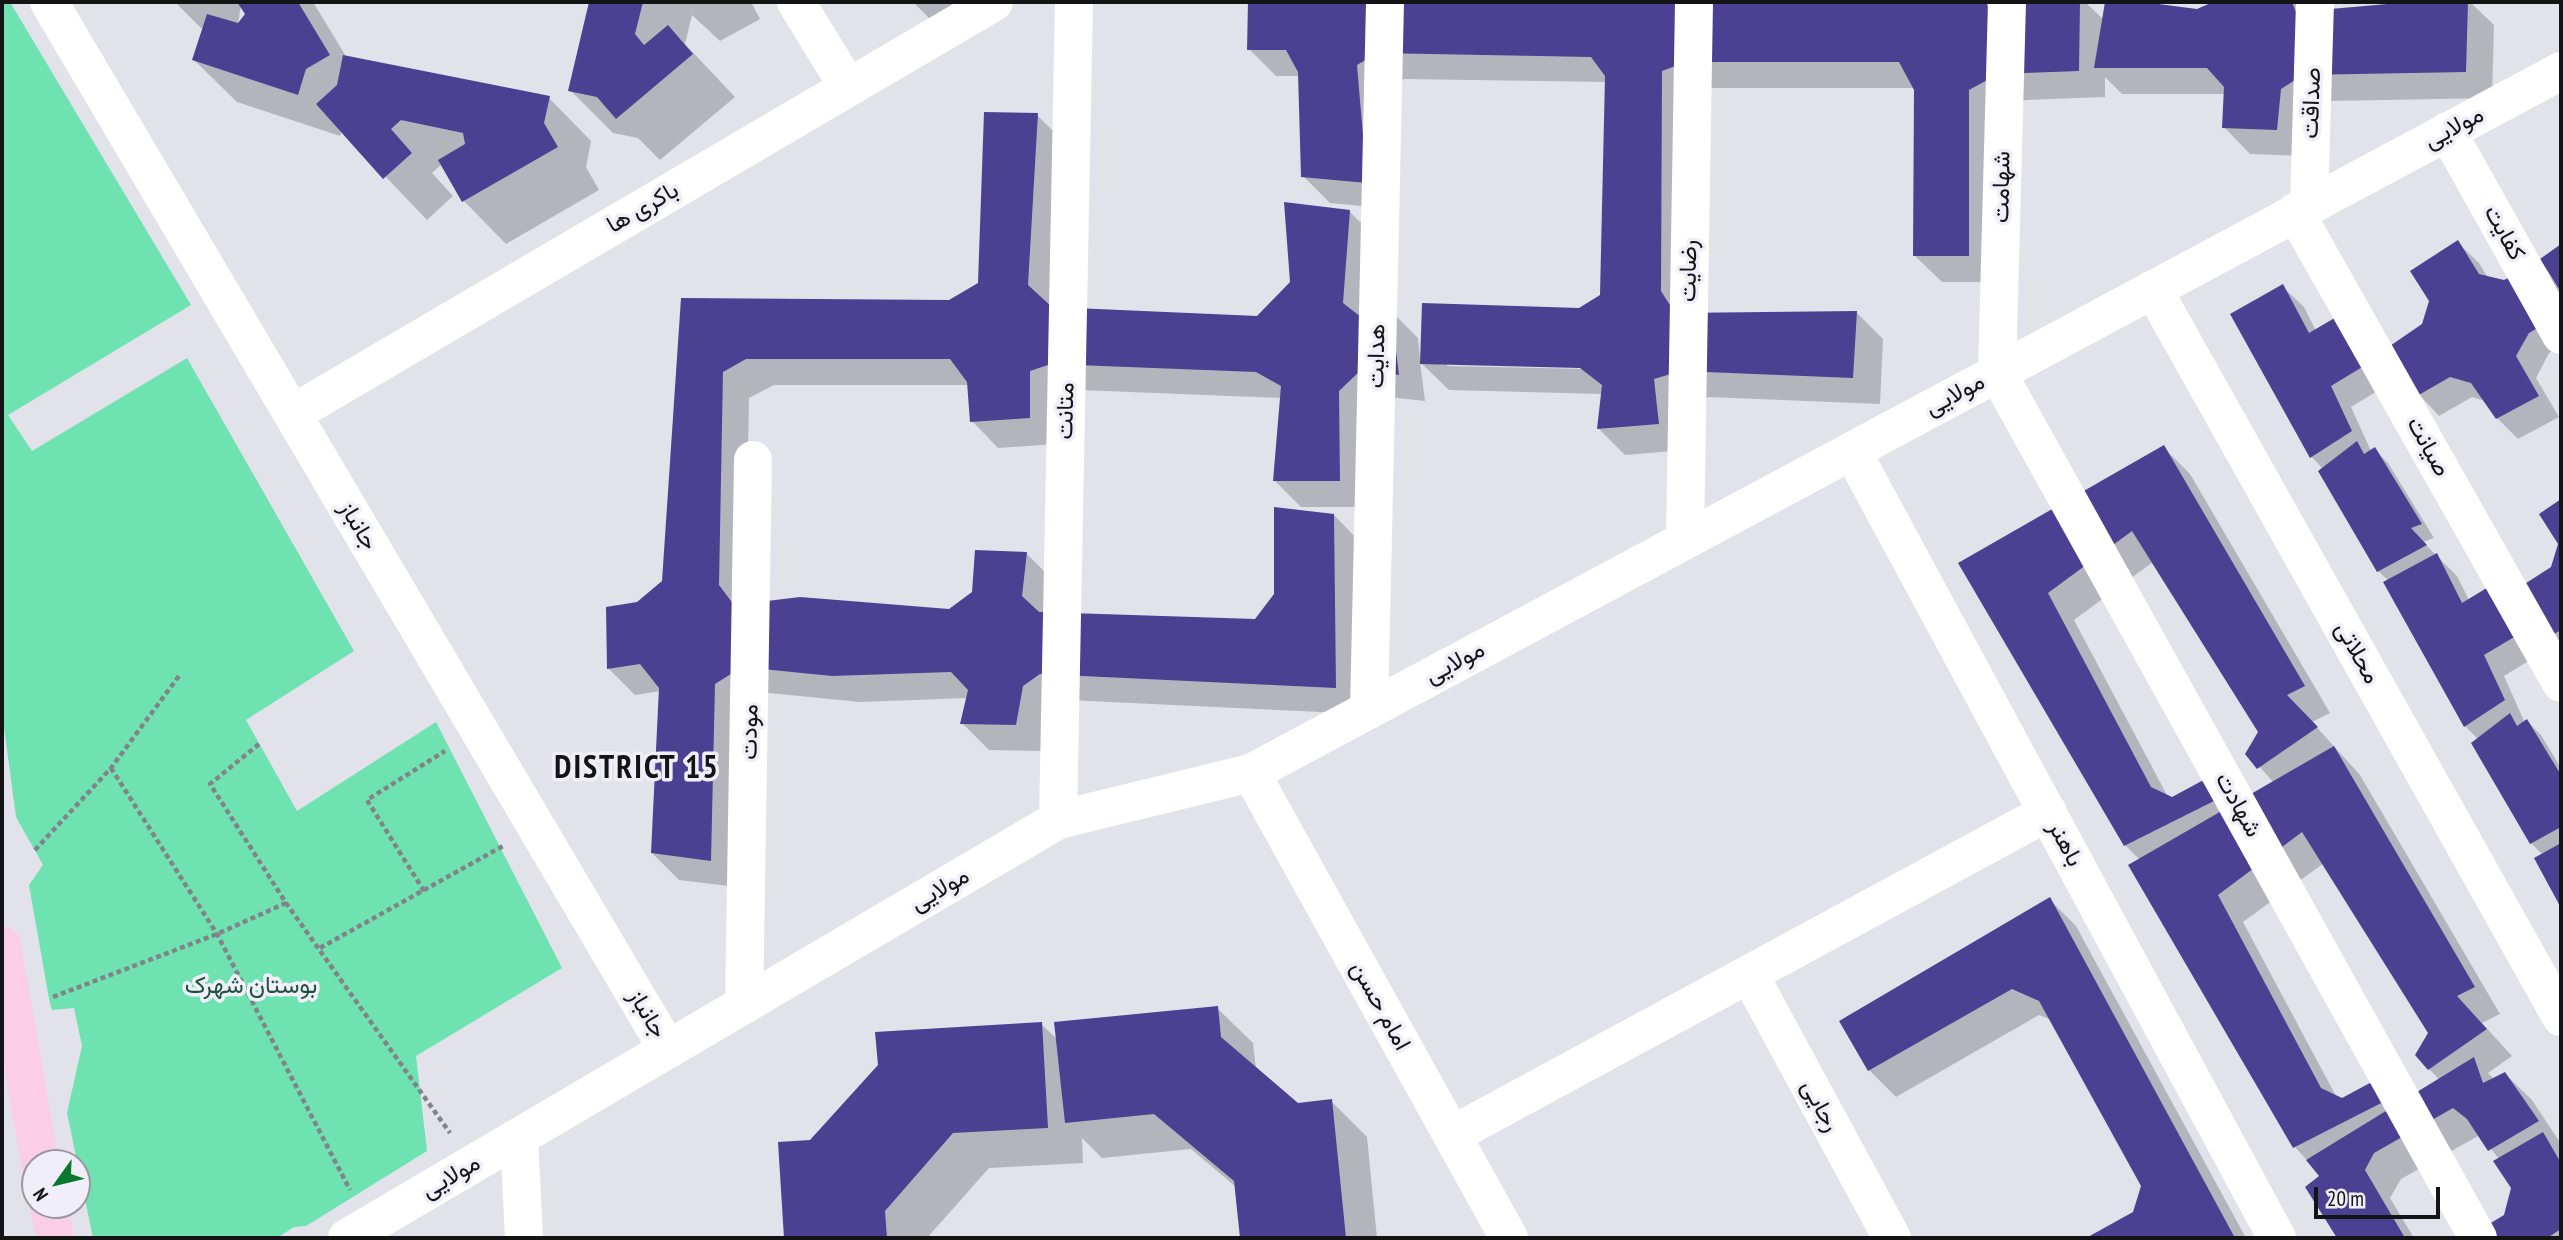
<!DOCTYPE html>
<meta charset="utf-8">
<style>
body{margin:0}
#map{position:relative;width:2563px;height:1240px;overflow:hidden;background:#e2e2eb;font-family:"PT Sans Narrow",sans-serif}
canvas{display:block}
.frame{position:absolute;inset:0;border:4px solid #141417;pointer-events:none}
.north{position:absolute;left:21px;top:1149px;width:70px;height:70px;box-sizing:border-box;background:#f0eff9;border:2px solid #98979f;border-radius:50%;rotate:236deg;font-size:19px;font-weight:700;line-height:28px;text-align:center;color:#141417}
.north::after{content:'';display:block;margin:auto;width:24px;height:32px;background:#09792e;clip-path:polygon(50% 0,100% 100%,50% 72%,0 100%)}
.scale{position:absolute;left:2314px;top:1187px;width:126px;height:32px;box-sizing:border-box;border:4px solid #141417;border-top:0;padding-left:9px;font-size:21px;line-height:24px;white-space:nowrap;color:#141417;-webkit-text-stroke:5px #f0eff9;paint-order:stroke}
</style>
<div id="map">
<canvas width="2563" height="1240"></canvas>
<div class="frame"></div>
<div class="north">N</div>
<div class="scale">20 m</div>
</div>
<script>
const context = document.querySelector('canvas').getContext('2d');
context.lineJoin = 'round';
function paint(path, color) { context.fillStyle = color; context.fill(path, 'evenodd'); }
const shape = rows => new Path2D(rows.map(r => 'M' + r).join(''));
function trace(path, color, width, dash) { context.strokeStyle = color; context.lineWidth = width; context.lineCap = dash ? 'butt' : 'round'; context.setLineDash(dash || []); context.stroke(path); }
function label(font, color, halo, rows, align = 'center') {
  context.font = font + ' "PT Sans Narrow",Vazirmatn,sans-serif'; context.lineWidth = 7; context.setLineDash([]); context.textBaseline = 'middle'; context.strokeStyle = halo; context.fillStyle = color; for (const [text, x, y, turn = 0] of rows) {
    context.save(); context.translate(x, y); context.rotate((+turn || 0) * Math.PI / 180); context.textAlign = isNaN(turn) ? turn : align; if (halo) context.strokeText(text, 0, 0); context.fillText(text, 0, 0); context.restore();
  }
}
const green = shape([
 [2,2,10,2,191,305,8,415,32,451,187,358,354,651,246,720,297,811,436,722,562,968,416,1056,427,1151,306,1226,294,1227,277,1238,93,1238,67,1113,82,1046,74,1008,52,1010,49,999,29,885,43,865,16,817,2,712]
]);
const shadow = shape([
 [175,2,313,2,347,58,549,98,591,141,586,167,599,190,506,244,464,201,442,164,432,173,453,196,427,220,342,131,340,136,237,102,194,60,205,28,201,28],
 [241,3,247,14,238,26],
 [590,2,751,2,760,19,720,41,692,15,685,44,735,97,660,160,638,138,613,133,570,90],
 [913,2,984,2,931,20],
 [1249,2,1899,4,1903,2,2003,2,2002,7,2038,2,2085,2,2104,20,2107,2,2129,2,2197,11,2217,2,2309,2,2311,12,2430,2,2470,2,2494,25,2492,98,2330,101,2303,156,2250,154,2224,127,2225,94,2122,94,2105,77,2105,97,2025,100,1995,117,1995,282,1942,282,1915,256,1914,88,1713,88,1688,98,1687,315,1856,312,1883,339,1880,404,1709,397,1680,405,1685,450,1625,455,1598,428,1602,394,1449,390,1420,362,1425,401,1388,397,1366,507,1301,507,1275,481,1281,398,1079,390,1056,444,998,448,972,421,969,385,774,385,749,398,745,605,950,610,1027,554,1053,580,1049,614,1256,621,1334,515,1360,542,1362,714,1068,700,1042,751,989,750,962,723,968,698,860,702,769,693,741,711,737,887,679,880,652,853,661,691,635,695,609,669,637,604,663,581,683,300,949,302,979,284,1037,115,1064,142,1054,309,1258,318,1292,282,1349,211,1376,238,1391,311,1418,338,1420,358,1579,310,1602,296,1606,82,1404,79,1383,92,1393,209,1330,203,1303,176,1300,76,1276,76,1249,49],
 [1447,363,1588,366,1588,369,1447,366],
 [2458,243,2479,263,2488,278,2505,282,2540,265,2553,279,2543,259,2561,247,2561,347,2549,353,2536,378,2559,417,2518,439,2497,418,2485,401,2472,397,2439,416,2402,376,2351,407,2371,451,2374,449,2388,463,2434,538,2423,542,2457,576,2469,600,2520,589,2552,568,2560,544,2542,514,2561,502,2561,649,2556,644,2504,676,2525,723,2527,721,2541,735,2561,768,2561,904,2536,859,2543,855,2531,843,2478,739,2465,726,2389,581,2378,571,2323,469,2312,457,2232,315,2283,287,2304,307,2316,331,2387,349,2423,325],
 [2163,447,2190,474,2330,713,2312,722,2360,775,2500,1014,2482,1023,2512,1056,2488,1073,2494,1079,2505,1074,2532,1100,2561,1144,2561,1238,2469,1238,2506,1217,2513,1188,2499,1159,2480,1135,2401,1179,2390,1198,2414,1238,2339,1238,2307,1187,2321,1176,2295,1147,2140,860,2125,845,1960,564],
 [2153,562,2260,732,2248,754,2274,783,2236,804,2210,778,2172,799,2168,797,2074,620],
 [2324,863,2430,1033,2429,1069,2440,1080,2403,1102,2337,1098,2243,922],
 [2049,899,2076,926,2246,1238,2090,1238,2134,1213,2143,1186,2052,1020,2039,1015,1896,1097,1869,1070],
 [1217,1008,1253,1043,1256,1069,1298,1104,1331,1101,1367,1137,1377,1238,1242,1238,1236,1187,1191,1149,1102,1158,1082,1138,1083,1163,989,1168,927,1238,786,1238,780,1144,811,1141,1041,1024,1058,1040]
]);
const building = shape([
 [237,2,298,2,330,55,306,69,298,95,192,60,207,14,238,23,245,14],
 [589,2,643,2,635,34,644,45,668,25,693,54,616,119,597,97,568,91],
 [1248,2,1986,2,1988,7,2026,2,2080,2,2079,71,1998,74,1969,90,1969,256,1913,256,1914,90,1899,62,1686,62,1662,71,1661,291,1675,313,1857,311,1853,378,1681,371,1654,379,1659,424,1597,429,1602,385,1580,368,1420,364,1422,303,1579,308,1600,295,1605,76,1591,57,1377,53,1357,65,1367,183,1301,177,1298,72,1286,50,1247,50],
 [2105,2,2143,2,2197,9,2213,2,2292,2,2296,12,2410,2,2468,2,2466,72,2303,75,2281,89,2277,130,2222,128,2224,87,2207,68,2094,68],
 [343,55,550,96,544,123,558,147,462,202,438,160,465,144,463,133,401,120,391,129,412,153,383,179,316,104,337,85],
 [984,112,1038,113,1028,285,1052,307,1257,316,1290,282,1284,202,1350,210,1343,303,1361,317,1391,309,1399,375,1360,371,1339,391,1340,481,1273,481,1281,386,1256,372,1051,364,1030,371,1030,418,970,422,967,382,950,359,746,359,723,372,719,585,734,605,800,597,949,609,972,592,975,550,1027,552,1022,596,1039,612,1255,619,1274,594,1274,507,1334,514,1336,688,1040,674,1023,686,1016,725,960,724,968,690,951,672,832,676,742,667,715,684,711,861,651,853,659,688,640,664,607,669,606,607,637,602,662,581,681,298,949,300,978,283],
 [2458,240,2479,274,2504,280,2540,263,2561,314,2529,333,2516,356,2539,396,2496,419,2471,383,2450,377,2417,396,2387,348,2422,324,2429,301,2410,271],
 [2561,244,2561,292,2540,259],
 [2283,284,2309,333,2355,306,2382,355,2331,386,2352,431,2310,458,2230,314],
 [2357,441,2364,454,2375,447,2422,524,2411,528,2427,545,2377,572,2318,471],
 [2164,445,2305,686,2287,695,2318,727,2257,769,2245,754,2258,732,2132,531,2048,593,2151,787,2172,797,2211,776,2224,796,2124,846,1958,563],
 [2561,499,2561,630,2547,638,2520,587,2551,567,2558,544,2539,514],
 [2437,553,2462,603,2508,575,2536,624,2484,655,2505,700,2464,727,2383,582],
 [2510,713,2517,726,2527,719,2561,775,2561,827,2530,844,2471,743],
 [2334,746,2475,987,2457,996,2487,1029,2428,1070,2415,1055,2428,1033,2302,832,2218,895,2321,1088,2342,1098,2381,1077,2393,1097,2293,1148,2128,865],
 [2561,843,2561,908,2534,858],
 [2050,897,2235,1238,2086,1238,2133,1212,2141,1186,2039,1001,2012,989,1868,1071,1839,1021],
 [1218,1006,1221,1037,1298,1103,1332,1099,1346,1238,1240,1238,1234,1181,1154,1114,1065,1123,1054,1022],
 [1042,1022,1048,1128,953,1133,885,1211,887,1238,784,1238,778,1142,810,1140,878,1065,875,1032],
 [2474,1057,2483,1083,2505,1072,2539,1121,2488,1151,2467,1119,2453,1108,2374,1153,2365,1170,2405,1238,2337,1238,2305,1187,2319,1176,2306,1160],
 [2543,1132,2561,1163,2561,1229,2547,1238,2466,1238,2504,1215,2511,1188,2493,1161]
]);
const path = shape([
 [259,744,210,784,286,903,450,1133],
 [111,768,217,934,350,1190],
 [35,850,111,768,179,676],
 [424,891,367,800,445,751],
 [320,948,503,846],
 [53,997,217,934,286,903]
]);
const minor = shape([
 [49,2,668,1050],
 [796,2,848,87],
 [2007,2,1997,372,2478,1238],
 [2447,131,2561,335],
 [2309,205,2315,2],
 [2295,212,2561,683],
 [2153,289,2561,1017],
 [292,414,994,2],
 [1852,451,2277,1238],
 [1685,540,1694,2],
 [1369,710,1385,2],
 [1251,773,1509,1238],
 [1058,820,1074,2],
 [1749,974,1892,1238],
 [744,1005,753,460],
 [1452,1135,2048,812],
 [519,1137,524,1238],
 [347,1238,1058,820,1251,773,2561,71]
]);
const trunk = shape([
 [2,945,40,1163],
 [49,1205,55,1238]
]);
const streetNames = [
 ["صداقت",2312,103,-88],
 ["مولايی",2454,128,-28],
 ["شهامت",2002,187,-89],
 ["باکری ها",643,208,-30],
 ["کفایت",2504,233,61],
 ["رضایت",1689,271,-89],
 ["هدایت",1377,356,-89],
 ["مولايی",1955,395,-28],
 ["متانت",1066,411,-89],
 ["صیانت",2428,447,61],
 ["جانباز",358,526,59],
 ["محلاتی",2357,653,61],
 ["مولايی",1455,663,-28],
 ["مودت",750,732,-89],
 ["شهادت",2238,805,61],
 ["باهنر",2065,844,62],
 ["مولايی",940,890,-30],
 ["امام حسن",1380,1006,61],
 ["جانباز",647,1014,59],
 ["رجایی",1820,1106,62],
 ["مولايی",451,1177,-30]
];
const parkNames = [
 ["بوستان شهرک",251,986]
];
const districtNames = [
 ["DISTRICT 15",637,769]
];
paint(green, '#6ee2b1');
paint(shadow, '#0003');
paint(building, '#4c4092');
trace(path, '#828288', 4.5, [5, 3.5]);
trace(minor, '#fff', 38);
trace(trunk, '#fccee6', 38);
label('24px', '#141417', '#f0eff9', streetNames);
label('24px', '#20513d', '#f0eff9', parkNames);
context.letterSpacing = '2px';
label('bold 32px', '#141417', '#f0eff9', districtNames);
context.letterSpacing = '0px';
</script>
